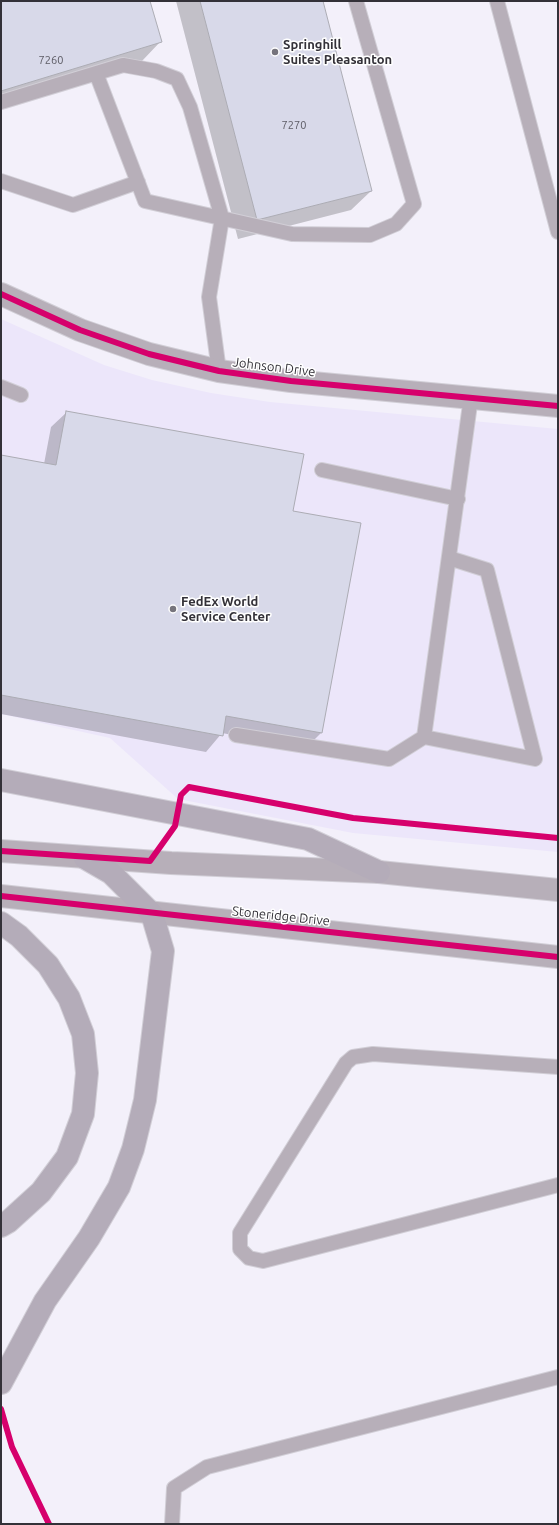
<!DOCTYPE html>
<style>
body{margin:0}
#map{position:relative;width:559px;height:1525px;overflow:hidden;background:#f3f0fa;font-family:Ubuntu,sans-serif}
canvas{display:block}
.frame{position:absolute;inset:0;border:2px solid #333138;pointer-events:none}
</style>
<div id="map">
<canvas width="559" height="1525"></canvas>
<div class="frame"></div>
</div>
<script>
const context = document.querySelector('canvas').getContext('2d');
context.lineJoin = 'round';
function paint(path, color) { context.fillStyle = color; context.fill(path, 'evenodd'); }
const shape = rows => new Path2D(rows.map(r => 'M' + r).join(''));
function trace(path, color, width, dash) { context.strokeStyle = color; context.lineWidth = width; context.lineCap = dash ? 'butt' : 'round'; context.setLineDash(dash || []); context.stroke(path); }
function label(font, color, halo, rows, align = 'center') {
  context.font = font + ' Ubuntu,sans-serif'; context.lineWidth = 3; context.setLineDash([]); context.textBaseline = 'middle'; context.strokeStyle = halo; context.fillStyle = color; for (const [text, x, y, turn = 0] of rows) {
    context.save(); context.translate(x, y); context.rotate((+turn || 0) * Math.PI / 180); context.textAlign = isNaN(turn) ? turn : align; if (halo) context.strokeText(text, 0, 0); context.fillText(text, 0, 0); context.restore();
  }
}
const built = shape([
 [1,319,104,365,152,380,211,393,270,402,558,429,558,852,353,833,178,799,110,738,1,714]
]);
const shadow = shape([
 [1,1,149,1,161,41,142,61,1,104],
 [176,1,322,1,371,191,351,210,238,239],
 [67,412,292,512,360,524,321,733,305,749,222,733,206,752,1,714,1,456,44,464,51,427]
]);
const building = shape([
 [1,1,150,1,162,42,1,91,1,1],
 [200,1,323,1,372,191,257,220,200,1],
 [66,411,304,454,293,511,361,523,322,733,226,716,223,736,1,695,1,455,56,465,66,411]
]);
const service = shape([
 [497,1,558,232],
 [96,73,145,201,292,234,370,235,396,224,414,204,356,1],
 [1,102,123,65,156,71,177,79,190,107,222,218,209,297,219,371],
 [1,181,73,205,138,182],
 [1,387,21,395],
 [322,470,458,499],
 [449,558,487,570,535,759,424,737,471,397],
 [236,735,389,759,424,737],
 [558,1067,373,1054,353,1057,346,1063,240,1233,240,1249,249,1258,263,1261,558,1185],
 [172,1524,174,1488,207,1467,558,1377]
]);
const tertiary = shape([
 [1,294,80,330,149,354,219,371,291,381,558,406]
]);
const secondary = shape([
 [1,851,171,863,379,872,558,890],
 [1,896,558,957]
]);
const motorway = shape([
 [1,780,308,839,379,872],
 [1,923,19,936,48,965,69,998,83,1034,87,1073,83,1114,67,1157,41,1192,8,1222,1,1226],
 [1,1383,45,1301,89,1238,119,1187,133,1149,145,1100,163,951,152,914,111,873,85,858]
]);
const cycleway = shape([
 [1,294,80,330,149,354,219,371,291,381,558,406],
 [1,851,150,861,175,826,181,795,189,787,353,818,558,838],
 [1,896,558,957],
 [1,1409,12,1447,49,1524]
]);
const markers = [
 [275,52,4,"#76747c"],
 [173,609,4,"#76747c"]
];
const numberNames = [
 ["7260",51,60],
 ["7270",294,125]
];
const poiNames = [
 ["Springhill",283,45],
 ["Suites Pleasanton",283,60],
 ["FedEx World",181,602],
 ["Service Center",181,617]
];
const streetNames = [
 ["Johnson Drive",274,367,7],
 ["Stoneridge Drive",281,916,6]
];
paint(built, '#ece6fa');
paint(shadow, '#0003');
paint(building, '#d8d9e9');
trace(building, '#acacb4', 1);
trace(service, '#d1ced6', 16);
trace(tertiary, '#d1ced6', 24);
trace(secondary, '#d1ced6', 24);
trace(motorway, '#d1ced6', 24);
trace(service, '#b7afb9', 14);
trace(tertiary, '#b7afb9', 22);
trace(secondary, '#b7afb9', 22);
trace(motorway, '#b4acb9', 22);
trace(cycleway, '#d6006c', 6);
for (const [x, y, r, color] of markers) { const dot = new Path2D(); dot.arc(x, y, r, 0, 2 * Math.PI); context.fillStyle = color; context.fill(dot); trace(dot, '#fff', 1.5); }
label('11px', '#5c5b64', null, numberNames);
label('bold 13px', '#333138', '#fff', poiNames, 'left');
label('13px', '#333138', '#fff', streetNames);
</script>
